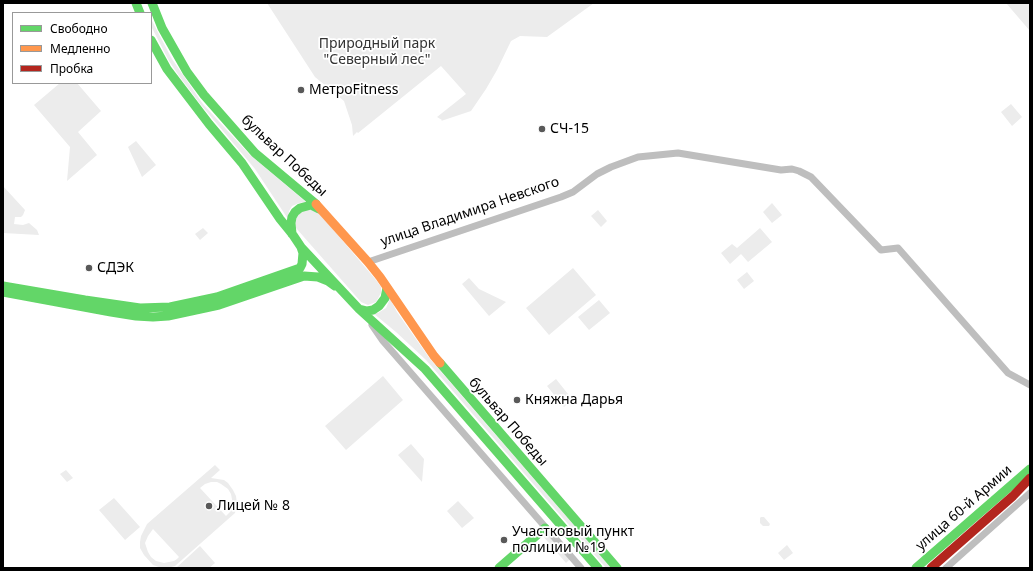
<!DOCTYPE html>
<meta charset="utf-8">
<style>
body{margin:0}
#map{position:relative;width:1033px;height:571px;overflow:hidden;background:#fff;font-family:"Noto Sans",sans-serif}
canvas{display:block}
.frame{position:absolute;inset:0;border:4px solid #000;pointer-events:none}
.legend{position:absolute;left:12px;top:12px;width:140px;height:72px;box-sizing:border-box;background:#fff;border:1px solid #999;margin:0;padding:5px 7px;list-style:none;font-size:12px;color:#000}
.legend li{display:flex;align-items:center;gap:8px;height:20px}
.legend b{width:20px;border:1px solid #999}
</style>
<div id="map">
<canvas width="1033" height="571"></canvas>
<div class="frame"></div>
<ul class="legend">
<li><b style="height:5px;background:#63d668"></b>Свободно</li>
<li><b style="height:5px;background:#ff974d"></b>Медленно</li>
<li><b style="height:5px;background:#b3261e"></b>Пробка</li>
</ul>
</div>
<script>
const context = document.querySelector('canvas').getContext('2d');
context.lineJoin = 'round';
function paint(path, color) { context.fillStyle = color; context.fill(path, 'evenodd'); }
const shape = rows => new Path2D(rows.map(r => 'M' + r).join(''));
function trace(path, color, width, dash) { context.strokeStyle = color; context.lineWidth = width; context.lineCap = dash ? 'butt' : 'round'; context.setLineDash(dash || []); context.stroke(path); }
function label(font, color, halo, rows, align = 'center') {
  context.font = font + ' "Noto Sans",sans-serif'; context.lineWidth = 3.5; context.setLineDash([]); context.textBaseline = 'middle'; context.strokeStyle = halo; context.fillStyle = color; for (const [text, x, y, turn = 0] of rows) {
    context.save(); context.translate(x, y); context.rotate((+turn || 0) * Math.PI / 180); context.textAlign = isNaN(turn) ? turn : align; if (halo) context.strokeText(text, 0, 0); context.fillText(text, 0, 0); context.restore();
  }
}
const green = shape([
 [267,3,594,3,547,37,520,36,511,41,497,70,486,89,471,111,441,121,442,120,437,117,466,94,441,66,358,133,357,132,353,136,352,125,344,101,315,77],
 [1006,3,1030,3,1030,31],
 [151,19,172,59,203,104,249,154,306,202,299,203,292,206,289,211,288,219,255,169,201,105,179,76,169,61,151,26],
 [60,83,77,83,101,111,78,132,97,155,67,181,70,147,34,105],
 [1011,104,1022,117,1012,126,1001,112],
 [136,141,156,165,142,177,128,147],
 [3,186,25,210,23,215,21,217,15,217,14,224,23,225,29,223,37,230,39,235,3,233],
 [772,203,782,215,772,223,763,212],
 [305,210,312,210,319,213,376,280,381,287,381,293,376,302,368,305,361,302,296,228,295,220,299,214],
 [598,210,607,221,601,227,591,216],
 [203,228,208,233,200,240,195,234],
 [760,228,772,242,748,262,741,254,730,264,721,253,732,244,737,248],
 [573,268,596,295,549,335,526,308],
 [747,272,754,281,744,289,737,280],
 [469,278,479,289,506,302,489,316,462,284],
 [390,299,397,312,430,359,611,568,606,568,426,360,396,332,373,313,378,313,386,308],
 [599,300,610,313,589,330,578,317],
 [383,376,403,400,346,450,325,426],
 [556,379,572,399,564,407,547,386],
 [411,444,424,459,422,482,398,455],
 [215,465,220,470,211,478,224,480,228,483,233,490,236,496,237,504,235,513,175,566,167,568,159,567,153,565,144,555,140,548,140,542,141,536,147,524],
 [211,482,217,482,221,484,228,489,231,494,233,505,230,512,226,516,200,488,205,484],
 [153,529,179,557,177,559,174,561,164,563,156,561,151,557,148,552,145,543,148,536],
 [66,470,73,478,67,482,60,474],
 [114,498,140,527,125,540,99,510],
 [458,501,474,518,462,528,447,511],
 [761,517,764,517,770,524,769,526,763,526,760,523,760,518],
 [546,532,570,559,566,563,542,535],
 [787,545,793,553,784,560,778,553],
 [200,546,215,563,209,568,176,568]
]);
const street = shape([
 [368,262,561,197,573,192,597,174,611,167,638,157,678,153,781,170,792,169,799,171,811,177,881,250,898,248,1008,373,1030,385],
 [372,325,383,341,581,568],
 [946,568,1030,493]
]);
const fast = shape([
 [136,3,140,13],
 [152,3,162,28,187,72,204,95,255,153,316,204],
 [151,40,167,69,209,124,242,163,280,219,293,235],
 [292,234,291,223,292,217,295,212,300,208,311,205,319,209],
 [301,247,359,309,425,369,598,568],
 [3,286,85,300,140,308,170,307,217,297,300,268,302,264,303,253,301,247,293,235],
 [3,292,111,312,136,316,153,317,168,316,219,305,304,276,318,277,328,281,335,286],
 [359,309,367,311,373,310,379,306,385,298,387,288],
 [440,363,617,568],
 [499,568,545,528],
 [916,568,1030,469]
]);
const slow = shape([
 [316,204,368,262,380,277,434,356,440,363]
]);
const jam = shape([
 [931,568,1013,496,1030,478]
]);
const markers = [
 [301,90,4,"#595959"],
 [542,129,4,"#595959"],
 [89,268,4,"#595959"],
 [517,400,4,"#595959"],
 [209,506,4,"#595959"],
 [504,540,4,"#595959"]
];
const parkNames = [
 ["Природный парк",377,44],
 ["\"Северный лес\"",377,60]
];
const poiNames = [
 ["МетроFitness",309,90],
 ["СЧ-15",550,129],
 ["СДЭК",97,268],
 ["Княжна Дарья",525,400],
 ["Лицей № 8",217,506],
 ["Участковый пункт",512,532],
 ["полиции №19",512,548]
];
const streetNames = [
 ["бульвар Победы",284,156,43],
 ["улица Владимира Невского",470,212,-19],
 ["бульвар Победы",508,422,49],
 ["улица 60-й Армии",964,508,-41]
];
paint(green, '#ececec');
trace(street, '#bebebe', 7);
trace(fast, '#63d668', 9);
trace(slow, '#ff974d', 9);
trace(jam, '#b3261e', 9);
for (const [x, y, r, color] of markers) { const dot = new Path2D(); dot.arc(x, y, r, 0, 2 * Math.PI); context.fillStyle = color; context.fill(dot); trace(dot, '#fff', 1.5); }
label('14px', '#333', '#fff', parkNames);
label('14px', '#000', '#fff', poiNames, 'left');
label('14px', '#000', '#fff', streetNames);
</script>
